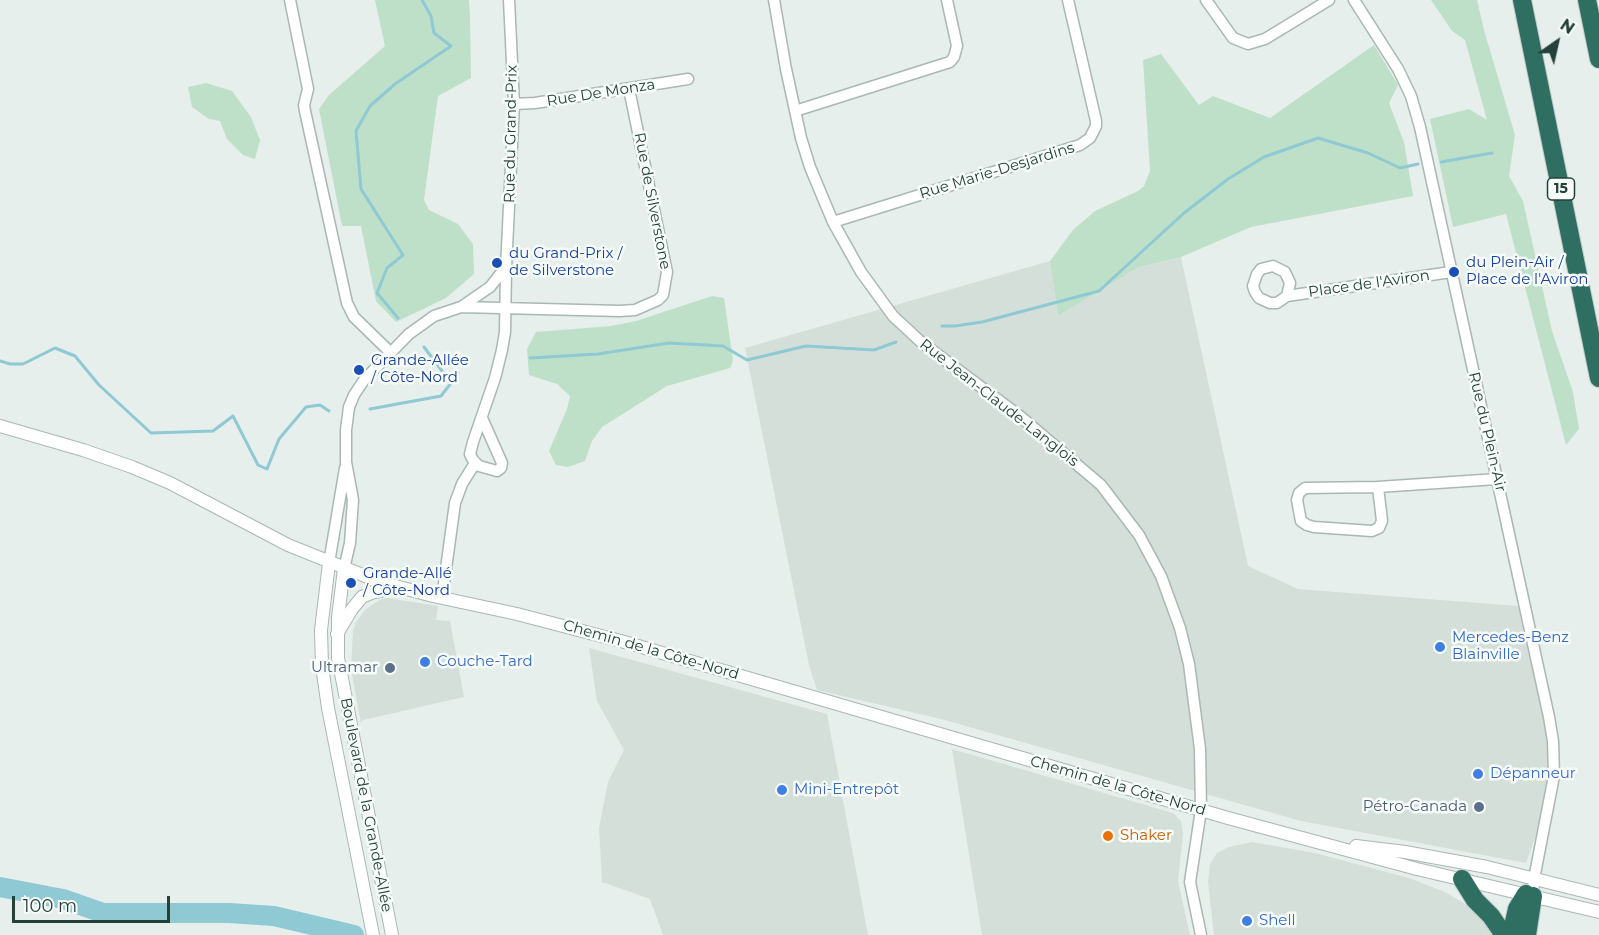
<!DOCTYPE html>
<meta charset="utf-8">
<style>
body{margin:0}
#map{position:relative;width:1599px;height:935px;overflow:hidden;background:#e6efeb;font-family:Montserrat,sans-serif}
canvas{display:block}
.north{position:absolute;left:1527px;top:12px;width:60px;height:60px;-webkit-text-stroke:4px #f7fbf9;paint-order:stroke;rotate:34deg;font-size:16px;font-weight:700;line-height:24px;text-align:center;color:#24423a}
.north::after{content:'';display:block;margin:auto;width:21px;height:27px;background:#24423a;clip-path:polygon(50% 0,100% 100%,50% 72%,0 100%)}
.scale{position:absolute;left:12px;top:896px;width:158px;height:27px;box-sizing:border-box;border:3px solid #24423a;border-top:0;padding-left:8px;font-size:18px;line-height:21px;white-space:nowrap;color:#24423a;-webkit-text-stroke:4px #f7fbf9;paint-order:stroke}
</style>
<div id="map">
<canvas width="1599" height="935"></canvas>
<div class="north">N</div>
<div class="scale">100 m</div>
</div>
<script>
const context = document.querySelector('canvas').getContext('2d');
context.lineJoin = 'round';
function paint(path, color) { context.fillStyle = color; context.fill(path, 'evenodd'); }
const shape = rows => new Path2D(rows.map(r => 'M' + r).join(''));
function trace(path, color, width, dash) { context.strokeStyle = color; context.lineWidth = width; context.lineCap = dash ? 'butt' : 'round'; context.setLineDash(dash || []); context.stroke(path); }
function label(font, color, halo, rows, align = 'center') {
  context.font = font + ' Montserrat,sans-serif'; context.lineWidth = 5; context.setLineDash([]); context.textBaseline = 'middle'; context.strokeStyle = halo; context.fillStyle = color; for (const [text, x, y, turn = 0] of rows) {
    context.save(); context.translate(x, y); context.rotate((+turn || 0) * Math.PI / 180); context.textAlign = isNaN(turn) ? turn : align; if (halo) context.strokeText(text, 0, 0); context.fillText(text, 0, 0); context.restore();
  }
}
const built = shape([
 [1181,257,1248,566,1298,589,1518,606,1550,747,1552,790,1526,863,1301,821,941,719,817,690,809,665,745,348,1050,261,1058,316,1139,267],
 [388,598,438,606,436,620,450,621,464,697,363,720,361,723,351,669,353,631,356,622,366,609,381,599],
 [589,648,827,714,868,935,663,935,650,899,602,882,599,828,608,782,624,750,597,701],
 [952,749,1173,813,1181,821,1183,834,1178,881,1190,935,982,935],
 [1252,842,1315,853,1409,878,1445,892,1477,911,1493,935,1214,935,1208,882,1210,864,1217,853,1229,847]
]);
const green = shape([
 [375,0,469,0,470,17,471,78,438,96,424,200,429,210,458,224,473,244,474,274,446,298,396,322,376,301,361,226,342,226,319,109,329,95,385,46],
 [1431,0,1477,0,1484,30,1515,135,1509,176,1523,201,1552,331,1573,392,1579,429,1566,445,1506,214,1453,227,1430,119,1469,109,1487,120,1465,40,1452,31],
 [1374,45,1398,85,1389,103,1404,142,1413,196,1251,227,1181,257,1139,267,1058,316,1050,261,1073,230,1095,211,1138,191,1144,186,1150,171,1143,60,1161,54,1199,105,1213,96,1270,118],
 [206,83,232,91,251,117,260,140,255,159,243,155,227,139,220,121,209,119,192,107,188,87],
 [712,296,724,298,733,360,730,368,667,386,602,427,592,441,585,461,568,467,556,465,549,451,567,409,570,396,557,384,529,375,527,349,536,332,611,326,636,321]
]);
const stream = shape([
 [1441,162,1492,153],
 [398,318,377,293,387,268,403,255,361,189,356,131,370,106,395,84,451,46,434,33,431,16,422,0],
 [942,326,955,326,982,322,1099,291,1184,213,1228,179,1264,157,1318,138,1368,153,1400,168,1418,164],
 [530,358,598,354,669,343,723,346,747,360,806,346,874,350,896,342],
 [0,361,10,364,23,364,55,348,75,356,99,385,151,433,213,431,233,416,258,465,267,469,279,439,306,407,320,405,329,411],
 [451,383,458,373],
 [370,409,441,396,451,383,424,347]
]);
const river = shape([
 [0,887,63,899,103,913,229,913,274,916,354,935]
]);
const minor = shape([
 [290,0,308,89,304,105,305,111,347,303,354,317,390,352],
 [774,0,786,69,801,138,810,167,833,222,861,272,893,316,921,342,1021,417,1101,485,1139,535,1161,576,1180,628,1189,664,1200,749,1201,810,1190,882,1201,935],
 [1206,0,1233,38,1248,44,1265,39,1329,0],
 [1354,0,1398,69,1411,96,1420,127,1549,717,1553,741,1554,776,1534,879,1533,896],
 [514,104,535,103,688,79],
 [795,111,950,62,954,57,957,46,947,0],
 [833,222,1080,145,1090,138,1096,126,1096,121,1068,0],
 [1287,296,1290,283,1285,272,1273,266,1261,269,1257,274,1253,286,1255,292,1259,298,1270,303,1277,303,1287,296,1451,272],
 [461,307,490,287,505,268],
 [482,418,502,463,501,468,497,471,479,466,473,460,470,454,473,442,495,378,502,350,505,332,506,268,514,104,509,0],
 [1378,487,1382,521,1379,528,1372,531,1314,527,1307,525,1301,521,1297,500,1299,493,1305,488,1378,487,1497,479],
 [329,563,345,468],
 [344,569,350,543,353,500,346,462,346,430,349,407,354,395,364,380,409,334,434,316,461,307,620,311,635,310,658,300,663,295,667,272,629,89],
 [442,598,455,503,462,484,475,463]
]);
const tertiary = shape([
 [0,426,83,450,132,467,170,483,288,545,380,582,433,596,517,614,628,643,1228,818,1417,869,1599,912],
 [329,563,321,630,322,666,328,708,373,935],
 [344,569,338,617,338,658,392,935],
 [337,634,352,609,362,597,371,593,394,588],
 [1356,846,1405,852,1487,867,1599,895]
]);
const motorway = shape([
 [1522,0,1599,378],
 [1587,0,1599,59],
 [1462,879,1475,900,1491,916,1504,935],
 [1511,935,1517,909,1526,894],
 [1527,935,1533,896]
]);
const markers = [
 [497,263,6,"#1a4fb4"],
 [1454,272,6,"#1a4fb4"],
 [359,370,6,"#1a4fb4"],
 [351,583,6,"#1a4fb4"],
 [1440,647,6,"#3f7fe0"],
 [425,662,6,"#3f7fe0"],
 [390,668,6,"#5c6f8a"],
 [1478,774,6,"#3f7fe0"],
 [782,790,6,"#3f7fe0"],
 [1479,807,6,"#5c6f8a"],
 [1108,836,6,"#e8710a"],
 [1247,921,6,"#3f7fe0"]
];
const shields = [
 [1561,189,27]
];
const shieldNames = [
 ["15",1561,189]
];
const streetNames = [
 ["Rue De Monza",601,93,-9],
 ["Rue du Grand-Prix",511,134,-89],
 ["Rue Marie-Desjardins",997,171,-17],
 ["Rue de Silverstone",652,201,79],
 ["Place de l'Aviron",1369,284,-8],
 ["Rue Jean-Claude-Langlois",999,403,38],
 ["Rue du Plein-Air",1487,432,77],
 ["Chemin de la Côte-Nord",651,650,16],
 ["Chemin de la Côte-Nord",1118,786,16],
 ["Boulevard de la Grande-Allée",366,805,79]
];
const transitNames = [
 ["du Grand-Prix /",509,254],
 ["de Silverstone",509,271],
 ["du Plein-Air /",1466,263],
 ["Place de l'Aviron",1466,280],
 ["Grande-Allée",371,361],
 ["/ Côte-Nord",371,378],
 ["Grande-Allé",363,574],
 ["/ Côte-Nord",363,591]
];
const shopNames = [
 ["Mercedes-Benz",1452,638],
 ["Blainville",1452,655],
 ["Couche-Tard",437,662],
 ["Dépanneur",1490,774],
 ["Mini-Entrepôt",794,790],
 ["Shell",1259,921]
];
const serviceNames = [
 ["Ultramar",378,668],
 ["Pétro-Canada",1467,807]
];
const foodNames = [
 ["Shaker",1120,836]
];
paint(built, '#d4dfda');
paint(green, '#bfe0c8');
trace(stream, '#8ec9d4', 3);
trace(river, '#8ec9d4', 20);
trace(minor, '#a8b8b2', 13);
trace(tertiary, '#a8b8b2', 14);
trace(motorway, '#c2cac8', 20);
trace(minor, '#fff', 10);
trace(tertiary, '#fff', 12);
trace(motorway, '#2f6f62', 18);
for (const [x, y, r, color] of markers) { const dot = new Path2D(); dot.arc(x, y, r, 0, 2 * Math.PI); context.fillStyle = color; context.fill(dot); trace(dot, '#f7fbf9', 2); }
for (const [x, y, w] of shields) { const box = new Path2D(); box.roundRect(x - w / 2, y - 11, w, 22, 4.5); context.fillStyle = '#f7fbf9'; context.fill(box); trace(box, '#24423a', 1.5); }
label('bold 14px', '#24423a', null, shieldNames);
label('15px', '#24423a', '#f7fbf9', streetNames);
label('15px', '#164399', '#f7fbf9', transitNames, 'left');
label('15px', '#366cbe', '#f7fbf9', shopNames, 'left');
label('15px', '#4e5e75', '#f7fbf9', serviceNames, 'right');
label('15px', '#c56008', '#f7fbf9', foodNames, 'left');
</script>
